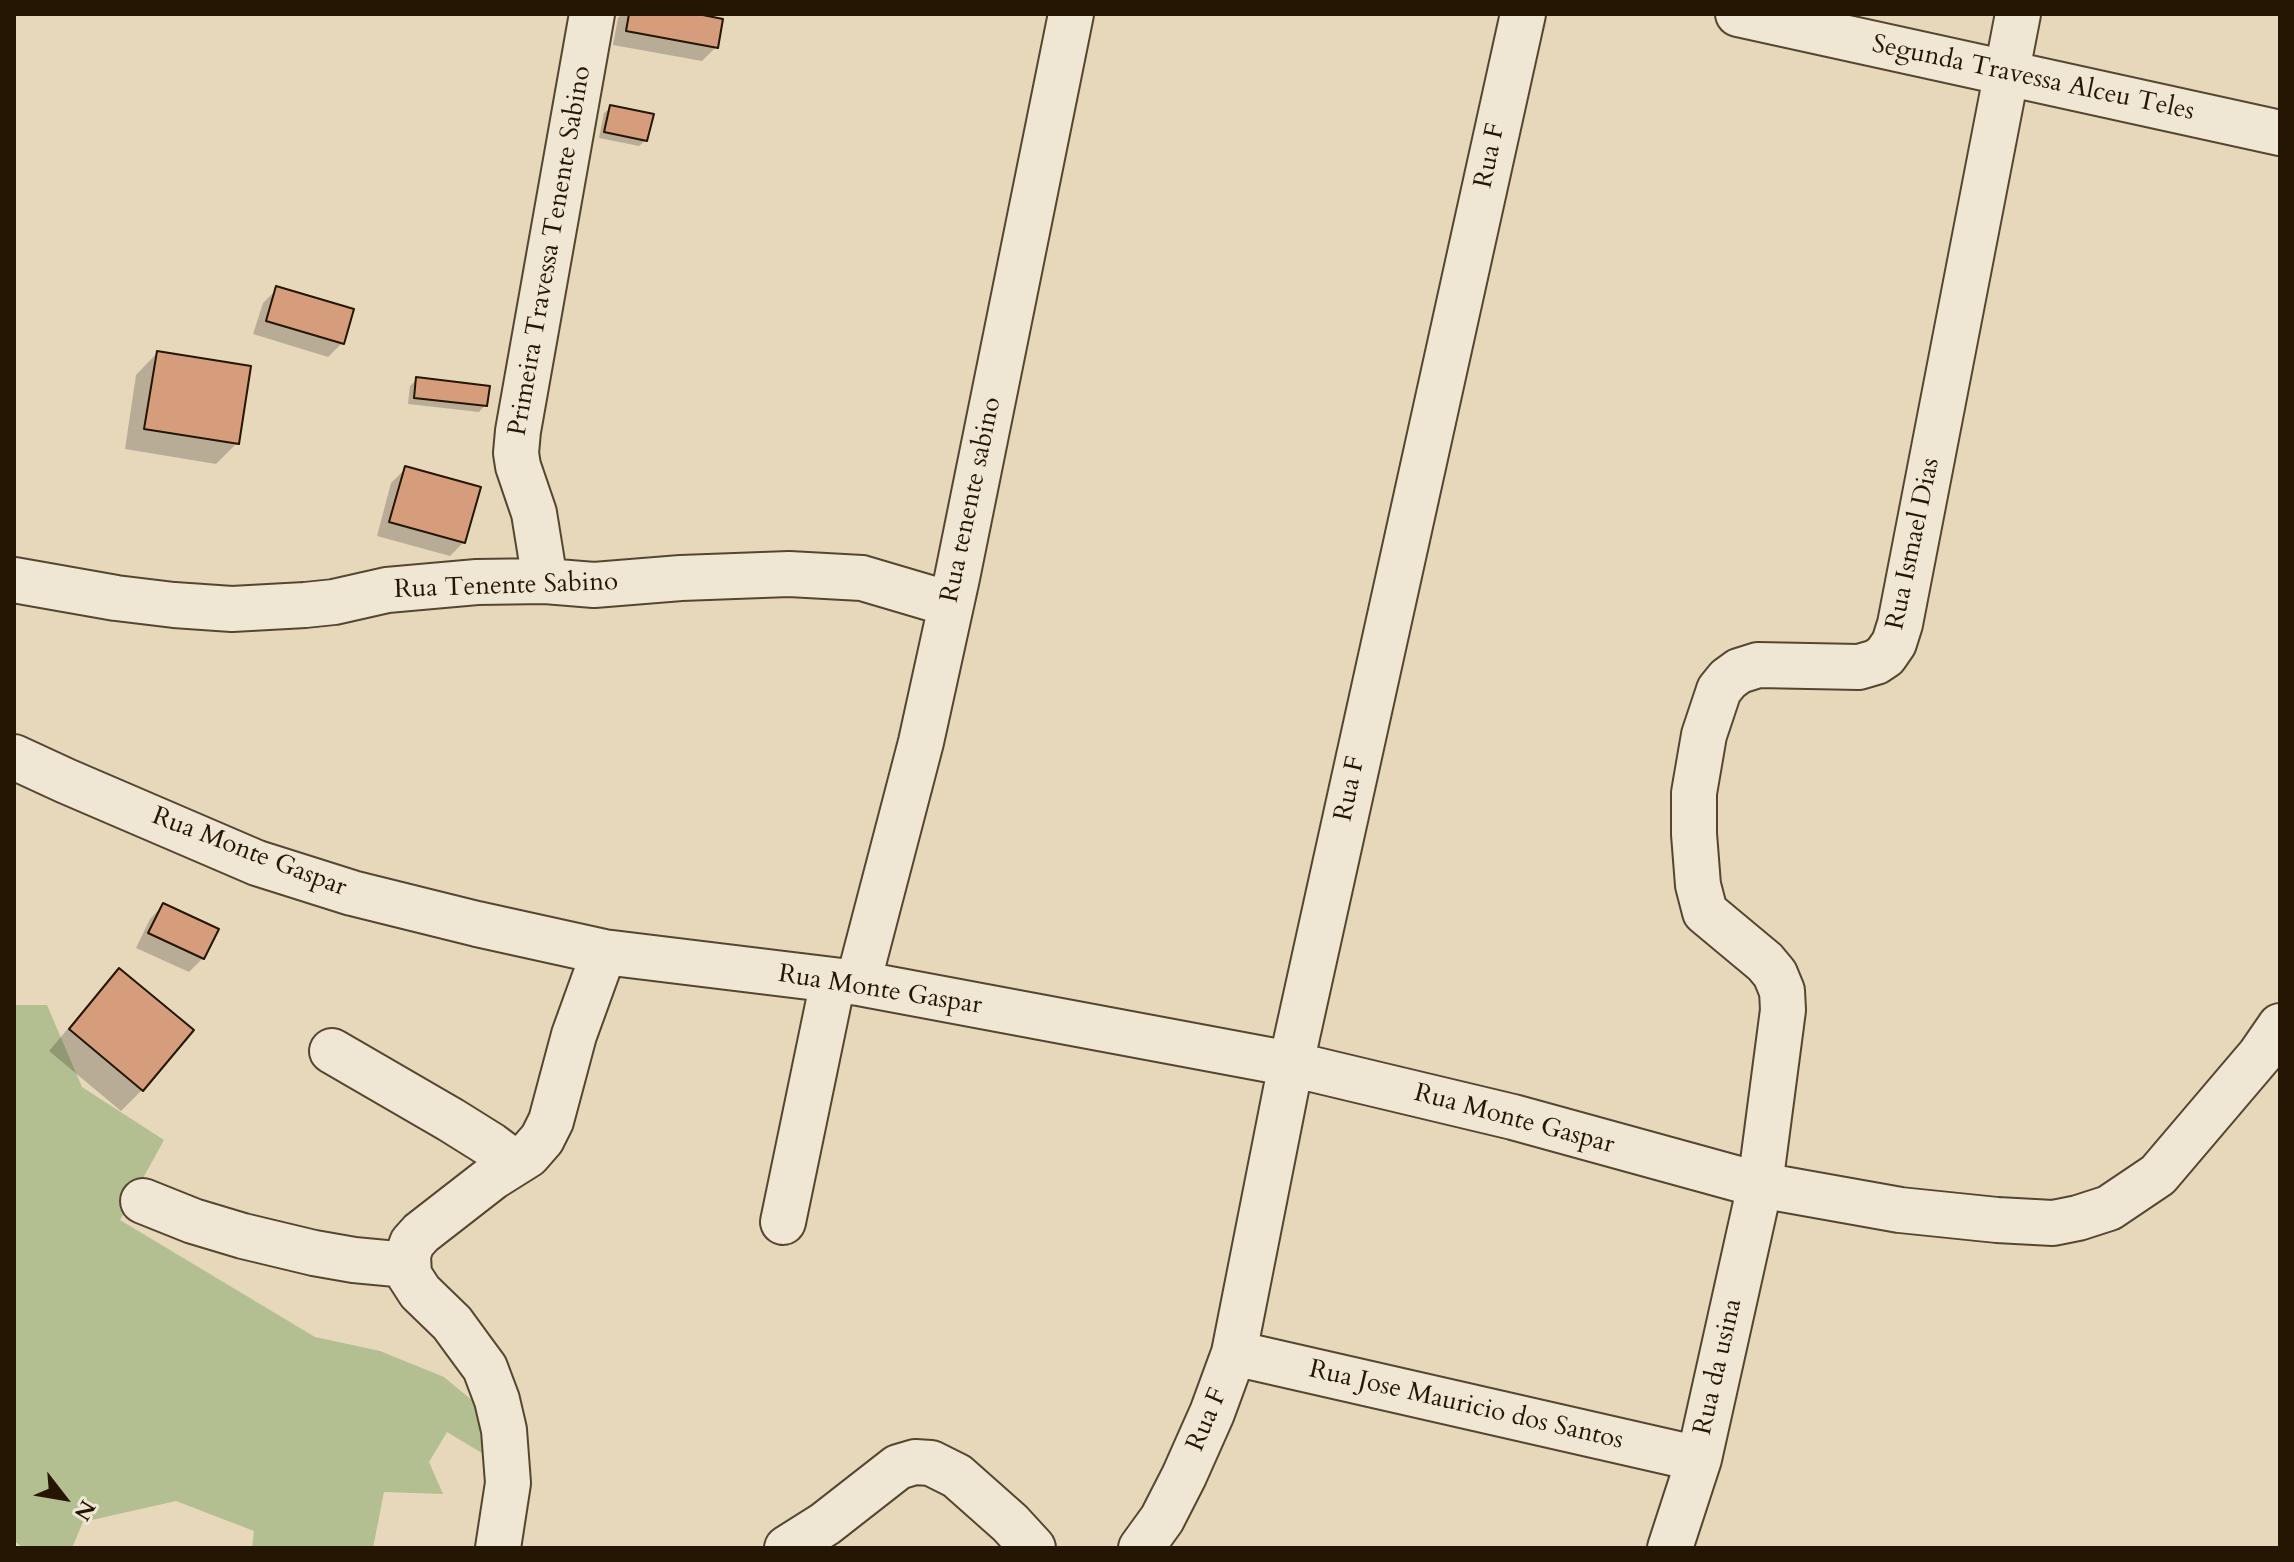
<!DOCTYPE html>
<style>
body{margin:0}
#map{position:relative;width:2294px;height:1562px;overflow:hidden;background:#e7d8bc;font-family:Cardo,serif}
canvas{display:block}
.frame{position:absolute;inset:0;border:16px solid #241602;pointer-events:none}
.north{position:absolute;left:24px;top:1458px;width:80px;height:80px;-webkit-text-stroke:6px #efe6d3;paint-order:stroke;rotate:121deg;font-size:22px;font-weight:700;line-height:32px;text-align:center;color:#241602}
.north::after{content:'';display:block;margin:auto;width:28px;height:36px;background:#241602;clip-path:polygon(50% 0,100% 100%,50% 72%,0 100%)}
</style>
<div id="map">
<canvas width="2294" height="1562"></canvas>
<div class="frame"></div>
<div class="north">N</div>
</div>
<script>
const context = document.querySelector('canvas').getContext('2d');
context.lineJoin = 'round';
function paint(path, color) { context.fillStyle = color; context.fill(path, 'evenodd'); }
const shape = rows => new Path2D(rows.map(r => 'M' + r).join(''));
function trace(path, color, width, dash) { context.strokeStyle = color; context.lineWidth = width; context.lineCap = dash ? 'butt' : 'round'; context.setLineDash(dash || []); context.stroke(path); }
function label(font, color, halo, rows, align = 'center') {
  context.font = font + ' Cardo,serif'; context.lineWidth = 8; context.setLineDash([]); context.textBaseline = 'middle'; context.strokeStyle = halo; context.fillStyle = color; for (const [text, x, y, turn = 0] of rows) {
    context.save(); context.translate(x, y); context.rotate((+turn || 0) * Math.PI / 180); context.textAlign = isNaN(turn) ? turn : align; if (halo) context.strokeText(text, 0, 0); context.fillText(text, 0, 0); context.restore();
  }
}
const green = shape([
 [14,1005,47,1005,82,1087,164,1140,120,1220,315,1337,380,1351,444,1377,479,1406,495,1461,447,1432,429,1462,443,1494,384,1492,373,1548,252,1548,254,1531,176,1501,83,1522,72,1548,24,1548,14,1541]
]);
const shadow = shape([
 [622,14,691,14,716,47,702,61,613,45,618,18],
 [611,107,646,140,639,146,599,138,604,113],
 [277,289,342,343,328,357,253,334,263,303],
 [157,353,237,443,216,464,125,449,136,375],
 [416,380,485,405,479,412,408,404,410,386],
 [405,469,464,542,450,556,377,536,391,483],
 [163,905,203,958,189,972,136,948,150,919],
 [119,971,192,1031,142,1090,121,1111,49,1051,99,992]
]);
const building = shape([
 [629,14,698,14,723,19,718,48,626,31,629,14],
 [610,105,654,114,647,141,604,132,610,105],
 [276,286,354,309,344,344,266,321,276,286],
 [157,351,251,366,239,444,144,429,157,351],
 [416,377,490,386,487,406,414,398,416,377],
 [405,466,481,487,465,543,389,522,405,466],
 [163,903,219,929,204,959,148,933,163,903],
 [119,968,194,1030,143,1091,69,1029,119,968]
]);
const street = shape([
 [1738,14,2280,133],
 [14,580,116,598,174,605,232,609,305,605,334,602,387,590,477,582,545,581,594,585,681,578,789,574,862,578,950,604],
 [545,581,534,513,518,466,516,453,518,431,592,14],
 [14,757,66,781,257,863,352,893,477,924,604,952,858,983,1291,1064,1513,1117,1760,1185,1900,1210,1997,1220,2053,1223,2078,1218,2109,1208,2158,1175,2260,1055,2280,1026],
 [858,983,921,742,957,578,1071,14],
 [332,1051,451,1120,491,1145,515,1163],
 [143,1201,193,1221,243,1236,314,1253,354,1260,407,1265],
 [783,1222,833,981],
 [1234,1353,1699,1459],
 [498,1548,508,1483,504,1430,497,1400,485,1368,471,1349,452,1323,420,1292,409,1275,408,1255,412,1243,421,1233,493,1177,528,1155,542,1139,551,1121,574,1035,604,952],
 [787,1548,825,1524,898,1467,915,1462,931,1463,957,1476,1010,1523,1033,1548],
 [1141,1548,1162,1519,1184,1476,1212,1413,1234,1353,1291,1064,1523,14],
 [1670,1548,1699,1459,1760,1185,1783,1010,1782,991,1775,974,1765,962,1705,912,1698,885,1694,834,1694,793,1704,735,1719,690,1728,679,1739,671,1758,665,1859,667,1876,662,1885,656,1894,643,1900,624,2018,14]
]);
const streetNames = [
 ["Segunda Travessa Alceu Teles",2033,79,12],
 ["Rua F",1491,156,-78],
 ["Primeira Travessa Tenente Sabino",551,251,-80],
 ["Rua tenente sabino",972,500,-78],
 ["Rua Ismael Dias",1914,544,-78],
 ["Rua Tenente Sabino",506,587,-2],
 ["Rua F",1351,789,-78],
 ["Rua Monte Gaspar",249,853,21],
 ["Rua Monte Gaspar",880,991,9],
 ["Rua Monte Gaspar",1514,1120,15],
 ["Rua da usina",1719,1367,-77],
 ["Rua Jose Mauricio dos Santos",1466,1406,13],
 ["Rua F",1208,1420,-67]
];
paint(green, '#b4bf91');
paint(shadow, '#0003');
paint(building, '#d59d7b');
trace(building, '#241602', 2);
trace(street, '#554630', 48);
trace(street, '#efe6d3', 44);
label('26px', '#241602', '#efe6d3', streetNames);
</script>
